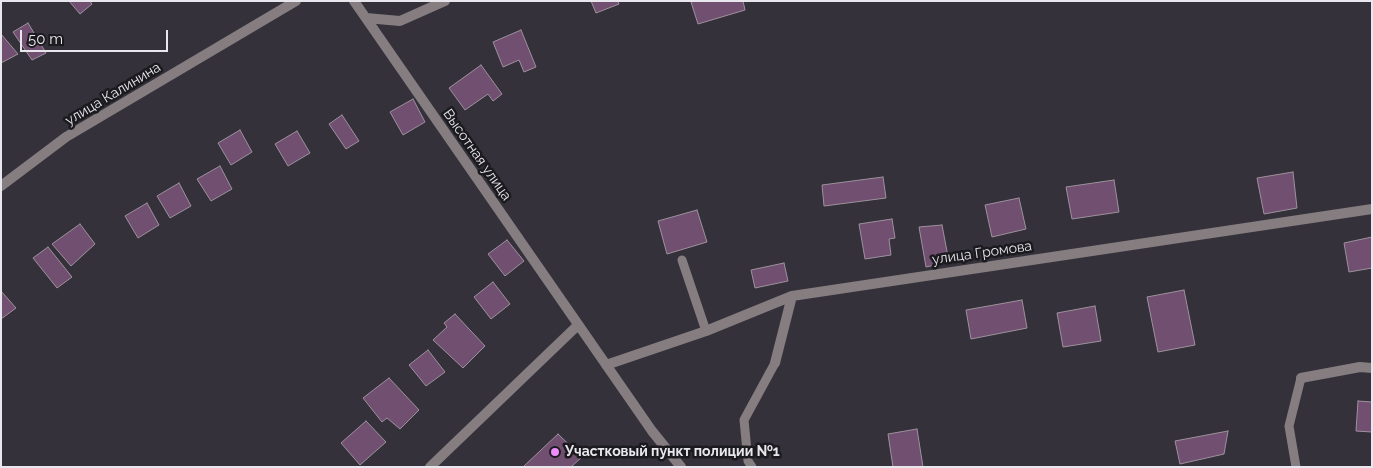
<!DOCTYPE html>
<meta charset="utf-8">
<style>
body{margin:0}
#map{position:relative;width:1373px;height:468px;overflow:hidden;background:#34313b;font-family:Raleway,sans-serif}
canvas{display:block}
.frame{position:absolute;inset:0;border:2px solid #e9e7ee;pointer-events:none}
.scale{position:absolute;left:20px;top:30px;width:148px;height:22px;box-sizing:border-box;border:2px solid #e9e7ee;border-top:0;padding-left:6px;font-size:15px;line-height:18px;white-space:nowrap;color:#e9e7ee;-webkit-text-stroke:4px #1b1a1e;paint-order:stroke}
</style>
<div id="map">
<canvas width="1373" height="468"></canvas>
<div class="frame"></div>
<div class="scale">50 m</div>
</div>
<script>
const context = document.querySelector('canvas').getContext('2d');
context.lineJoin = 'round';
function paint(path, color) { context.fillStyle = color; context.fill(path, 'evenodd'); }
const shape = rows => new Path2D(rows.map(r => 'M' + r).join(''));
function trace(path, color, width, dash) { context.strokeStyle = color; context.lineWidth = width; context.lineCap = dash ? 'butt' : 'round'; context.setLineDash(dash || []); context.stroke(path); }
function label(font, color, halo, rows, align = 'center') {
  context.font = font + ' Raleway,sans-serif'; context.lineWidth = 5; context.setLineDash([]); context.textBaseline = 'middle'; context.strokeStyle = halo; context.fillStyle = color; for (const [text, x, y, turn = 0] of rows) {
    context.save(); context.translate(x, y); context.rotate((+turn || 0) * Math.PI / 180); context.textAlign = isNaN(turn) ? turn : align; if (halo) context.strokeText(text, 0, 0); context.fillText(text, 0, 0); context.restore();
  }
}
const building = shape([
 [69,1,90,1,92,4,80,14,69,1],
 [591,1,618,1,619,4,596,13,591,1],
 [695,1,743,1,745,10,698,24,691,2,695,1],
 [28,23,46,53,32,60,13,32,28,23],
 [521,30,536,67,524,72,519,60,503,67,493,42,521,30],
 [1,34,18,54,1,63,1,34],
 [481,65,502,94,493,101,488,94,465,110,449,88,481,65],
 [413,99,425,122,403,135,390,112,413,99],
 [342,115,359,141,346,149,329,124,342,115],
 [240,130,252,152,231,165,218,143,240,130],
 [297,131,310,153,288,166,275,144,297,131],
 [220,166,232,189,211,201,197,179,220,166],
 [1293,172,1297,208,1264,214,1257,178,1293,172],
 [883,177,886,198,824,206,822,185,883,177],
 [1114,180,1119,212,1072,219,1066,187,1114,180],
 [179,183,191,206,170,218,157,196,179,183],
 [1019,198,1026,229,992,237,985,205,1019,198],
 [147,203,159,225,138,238,125,216,147,203],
 [697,210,707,242,667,254,658,221,697,210],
 [892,219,895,238,889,239,891,255,865,259,859,224,892,219],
 [80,224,95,244,71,266,52,244,80,224],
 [942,225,949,262,926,267,919,227,942,225],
 [1372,237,1372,268,1349,272,1344,243,1372,237],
 [507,240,524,261,505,276,488,254,507,240],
 [48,247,72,277,57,288,33,258,48,247],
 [784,263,788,281,755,288,751,270,784,263],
 [493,282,510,304,491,319,474,297,493,282],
 [1184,290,1195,345,1158,352,1147,297,1184,290],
 [1,291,16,308,1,319,1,291],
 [1022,300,1027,328,971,339,966,310,1022,300],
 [1095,306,1101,341,1063,347,1057,313,1095,306],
 [455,314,485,346,463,368,433,340,447,327,444,323,455,314],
 [428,350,445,372,426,386,409,365,428,350],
 [389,378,419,410,400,429,387,418,382,422,363,398,389,378],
 [1358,401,1372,402,1372,432,1356,431,1358,401],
 [366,421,386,442,360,465,341,443,366,421],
 [917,429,923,467,893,467,888,434,917,429],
 [1228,431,1224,454,1180,464,1175,441,1228,431],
 [558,434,582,457,571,467,523,467,558,434]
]);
const service = shape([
 [682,260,706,331],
 [752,467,748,461,744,420,775,363],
 [1296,467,1289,426,1301,378]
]);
const minor = shape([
 [354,1,652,431,681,467],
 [366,18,400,21,445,1],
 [1,186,66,137,296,1],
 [775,363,792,296],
 [606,365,706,331,792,296,1372,209],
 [1301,378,1360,367,1372,368],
 [430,467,578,325]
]);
const markers = [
 [555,452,5,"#ed8cfa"]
];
const streetNames = [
 ["улица Калинина",113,94,-31],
 ["Высотная улица",477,155,55],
 ["улица Громова",982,253,-8]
];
const poiNames = [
 ["Участковый пункт полиции №1",565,452]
];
paint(building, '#714f70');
trace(building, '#9d929c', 1);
trace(service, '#857d7f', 9);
trace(minor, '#857d7f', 10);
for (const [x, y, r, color] of markers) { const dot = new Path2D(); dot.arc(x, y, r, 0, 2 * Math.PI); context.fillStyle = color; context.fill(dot); trace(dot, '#1b1a1e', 2); }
label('14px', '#e9e7ee', '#1b1a1e', streetNames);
label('bold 14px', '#e9e7ee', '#1b1a1e', poiNames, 'left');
</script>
